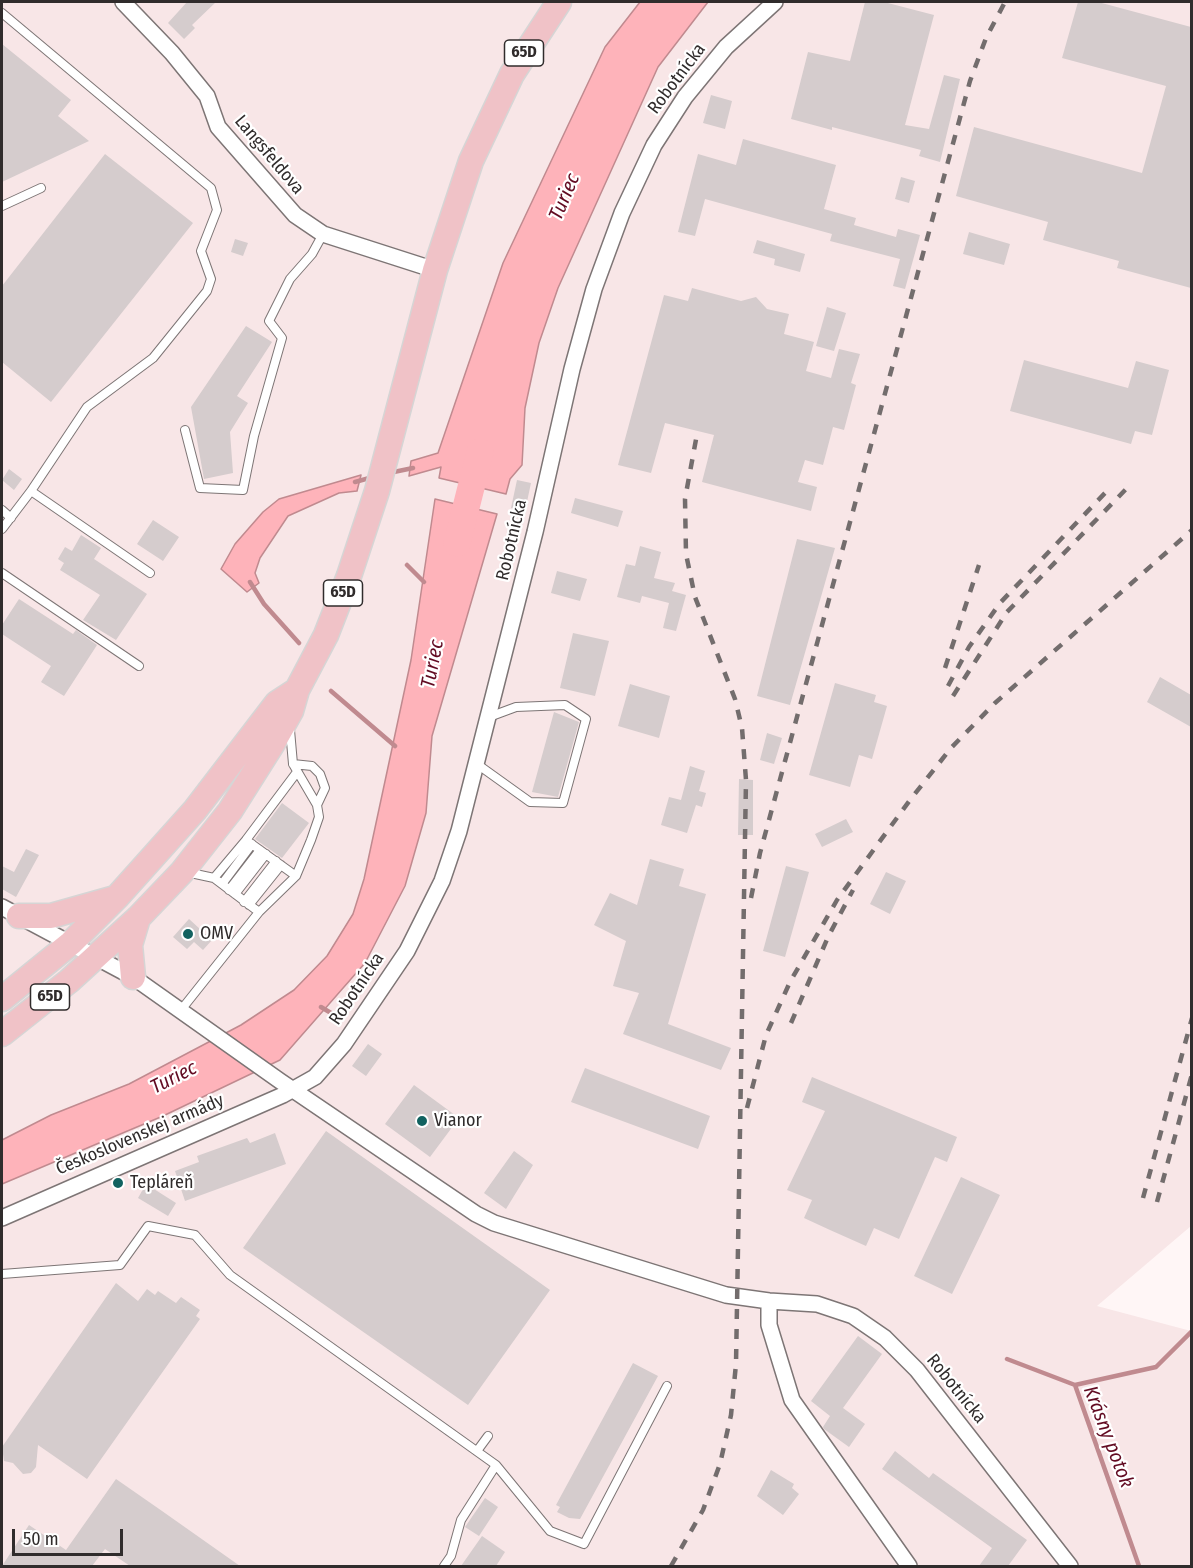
<!DOCTYPE html>
<meta charset="utf-8">
<style>
body{margin:0}
#map{position:relative;width:1193px;height:1568px;overflow:hidden;background:#fff6f6;font-family:"Fira Sans Condensed",sans-serif}
canvas{display:block}
.frame{position:absolute;inset:0;border:3px solid #302c2c;pointer-events:none}
.scale{position:absolute;left:12px;top:1529px;width:111px;height:27px;box-sizing:border-box;border:3px solid #302c2c;border-top:0;padding-left:8px;font-size:18px;line-height:21px;white-space:nowrap;color:#302c2c;-webkit-text-stroke:4px #fff;paint-order:stroke}
</style>
<div id="map">
<canvas width="1193" height="1568"></canvas>
<div class="frame"></div>
<div class="scale">50 m</div>
</div>
<script>
const context = document.querySelector('canvas').getContext('2d');
context.lineJoin = 'round';
function paint(path, color) { context.fillStyle = color; context.fill(path, 'evenodd'); }
const shape = rows => new Path2D(rows.map(r => 'M' + r).join(''));
function trace(path, color, width, dash) { context.strokeStyle = color; context.lineWidth = width; context.lineCap = dash ? 'butt' : 'round'; context.setLineDash(dash || []); context.stroke(path); }
function label(font, color, halo, rows, align = 'center') {
  context.font = font + ' "Fira Sans Condensed",sans-serif'; context.lineWidth = 4.5; context.setLineDash([]); context.textBaseline = 'middle'; context.strokeStyle = halo; context.fillStyle = color; for (const [text, x, y, turn = 0] of rows) {
    context.save(); context.translate(x, y); context.rotate((+turn || 0) * Math.PI / 180); context.textAlign = isNaN(turn) ? turn : align; if (halo) context.strokeText(text, 0, 0); context.fillText(text, 0, 0); context.restore();
  }
}
const built = shape([
 [2,2,1191,2,1191,1226,1097,1306,1191,1331,1191,1566,2,1566]
]);
const water = shape([
 [640,2,708,2,658,67,558,288,539,343,525,408,522,465,510,479,506,494,439,478,441,467,409,476,411,461,438,453,503,263,605,47,640,2],
 [361,475,357,491,339,493,288,516,260,558,255,573,259,583,247,592,221,569,235,544,263,512,279,499,361,475],
 [435,499,497,514,432,736,426,813,405,886,365,963,280,1060,163,1116,2,1184,2,1140,51,1115,129,1084,241,1025,294,990,327,956,353,914,364,879,411,660,435,499]
]);
const stream = shape([
 [389,473,413,468],
 [355,482,373,477],
 [407,565,424,582],
 [250,582,264,604,299,643],
 [331,691,395,746],
 [321,1007,336,1016],
 [1007,1359,1075,1385,1139,1566],
 [1075,1385,1156,1367,1192,1331]
]);
const river = shape([
 [457,543,480,452]
]);
const building = shape([
 [187,2,216,2,192,25,195,28,184,39,168,23],
 [865,2,884,2,934,15,905,125,929,129,944,75,960,79,940,162,919,156,921,150,832,127,832,130,791,119,808,52,850,61],
 [1078,2,1098,2,1191,27,1191,288,1117,268,1119,261,1043,240,1048,222,956,196,974,127,1142,173,1166,86,1062,58],
 [2,44,71,100,58,116,89,141,2,182],
 [711,95,732,101,725,129,703,123],
 [743,139,836,165,824,209,856,218,854,225,896,237,898,229,920,235,905,289,893,286,900,259,830,241,832,234,705,199,695,236,678,232,698,154,736,165],
 [105,154,193,223,51,402,2,362,2,286],
 [901,177,915,181,909,203,895,199],
 [969,232,1010,244,1004,265,963,254],
 [235,239,248,243,243,256,231,252],
 [757,240,805,254,800,272,774,265,775,259,753,253],
 [692,288,741,301,756,297,767,309,789,314,784,334,814,342,806,371,831,378,839,349,860,354,851,383,856,385,844,430,833,427,823,465,805,460,798,482,817,487,811,511,702,482,714,435,665,423,651,473,618,465,664,295,688,301],
 [827,307,846,313,834,351,816,346],
 [246,326,272,342,237,396,248,403,230,432,233,473,204,479,191,407],
 [1024,360,1128,388,1136,361,1169,370,1152,435,1135,431,1131,444,1010,411],
 [9,469,22,479,14,490,2,480],
 [517,480,531,483,525,511,511,508],
 [575,498,623,511,618,527,571,513],
 [153,520,179,537,163,561,137,544],
 [81,535,101,548,94,559,147,594,116,640,83,620,100,595,60,570,64,563,58,559,65,547,72,551],
 [797,539,835,548,790,705,757,696],
 [640,546,661,552,654,578,675,583,672,591,686,595,676,631,663,628,669,603,642,596,640,603,617,597,626,564,635,566],
 [557,571,587,579,580,601,551,593],
 [19,599,73,634,76,630,97,645,64,696,41,682,51,666,2,634,2,625],
 [573,633,609,641,595,696,560,688],
 [1160,677,1191,695,1191,727,1147,702],
 [835,683,876,695,874,702,887,706,872,759,859,755,850,787,809,775],
 [630,684,670,696,659,738,618,726],
 [554,712,579,722,558,797,532,792],
 [767,733,782,738,774,764,760,760],
 [690,766,705,771,699,791,706,793,702,807,696,805,687,833,661,825,669,797,681,800],
 [739,779,753,780,753,835,738,835],
 [282,803,309,823,282,858,255,839],
 [846,819,853,832,822,847,815,834],
 [26,849,39,855,16,897,2,889,2,866,14,872],
 [650,859,684,869,679,886,706,894,668,1024,731,1048,721,1070,623,1034,639,993,613,986,626,941,594,925,610,893,637,905],
 [786,866,809,872,785,957,763,951],
 [886,872,906,881,890,914,870,904],
 [189,919,212,940,203,950,194,942,187,949,173,937],
 [368,1044,382,1054,366,1076,352,1066],
 [585,1068,710,1116,698,1149,571,1102],
 [812,1077,957,1137,947,1162,935,1157,899,1239,874,1228,866,1246,830,1230,804,1218,812,1200,787,1190,825,1111,802,1102],
 [414,1085,459,1118,430,1157,385,1124],
 [326,1131,550,1290,468,1405,243,1248],
 [275,1133,286,1164,185,1201,175,1171,199,1162,197,1156,247,1138,250,1143],
 [514,1151,533,1165,506,1209,484,1193],
 [961,1177,1000,1195,952,1294,914,1276],
 [146,1184,176,1203,168,1216,138,1198],
 [116,1283,138,1301,147,1289,155,1295,158,1291,176,1303,181,1297,200,1310,196,1316,200,1319,87,1479,38,1445,36,1467,31,1473,23,1474,13,1463,4,1461,2,1447],
 [858,1336,882,1354,843,1408,865,1424,849,1447,824,1429,823,1427,830,1416,811,1401],
 [633,1363,658,1376,580,1519,569,1518,557,1512,560,1507,556,1505],
 [895,1451,929,1478,933,1473,1027,1540,1008,1566,979,1566,992,1548,882,1469],
 [771,1470,794,1484,792,1488,799,1494,783,1515,757,1496],
 [116,1479,162,1511,240,1566,130,1566,105,1549,92,1566,2,1566,29,1525,66,1550],
 [485,1498,498,1507,479,1536,465,1527],
 [482,1536,505,1552,496,1566,461,1566]
]);
const lane = shape([
 [2,13,211,188,217,210,201,251,211,279,207,291,153,358,87,407,31,491,2,529],
 [2,206,41,188],
 [185,430,200,488,243,490,254,436,282,338,269,321,290,279,312,254,323,234],
 [31,491,150,573],
 [2,510,11,518],
 [2,573,139,666],
 [293,764,312,766,320,774,325,788,317,805],
 [477,764,530,802,563,803,586,719,565,705,516,707,489,717],
 [246,840,296,876],
 [186,872,214,878,259,912],
 [214,878,246,840,297,772],
 [222,884,252,844],
 [229,890,260,850],
 [235,894,266,854],
 [244,902,276,861],
 [249,905,281,865],
 [181,1010,259,912,296,876,311,840,319,817,317,805,293,764,290,730],
 [2,1274,120,1265,148,1226,195,1235,230,1275,496,1465,461,1520,451,1556,444,1566],
 [477,1451,488,1436],
 [496,1465,550,1531,584,1544,667,1386]
]);
const street = shape([
 [123,2,172,53,207,96,218,127,295,215,323,234,435,270],
 [2,907,133,977,280,1081,476,1214,494,1223,726,1295,769,1301,817,1304,853,1316,885,1338,917,1370,1070,1566],
 [2,1218,283,1095,315,1077,344,1044,407,951,442,881,459,831,535,532,572,369,594,289,622,213,654,145,685,97,726,47,775,2],
 [769,1301,769,1325,792,1400,909,1566]
]);
const primary = shape([
 [19,916,51,916,115,898],
 [133,977,130,945,138,918],
 [2,999,71,943,117,897,195,810,277,703,297,690],
 [2,1034,69,981,138,918,182,872,230,811,273,743,291,711,297,690,326,635,349,576,377,491,435,270,471,161,512,74,559,2]
]);
const rail = shape([
 [945,668,979,565],
 [948,686,969,647,1000,603,1105,493],
 [953,696,1007,612,1129,486],
 [751,898,760,853,970,81,986,38,1005,2],
 [791,1023,828,937,853,890],
 [747,1108,766,1035,790,982,837,900,910,800,951,748,995,703,1192,530],
 [1143,1198,1192,1018],
 [1157,1202,1192,1074],
 [671,1566,703,1510,720,1464,731,1415,736,1364,746,780,742,728,735,699,695,597,686,554,685,499,697,434]
]);
const markers = [
 [188,934,6,"#116260"],
 [422,1121,6,"#116260"],
 [118,1183,6,"#116260"]
];
const shields = [
 [524,53,39],
 [343,593,39],
 [50,997,39]
];
const shieldNames = [
 ["65D",524,53],
 ["65D",343,593],
 ["65D",50,997]
];
const streetNames = [
 ["Robotnícka",677,79,-53],
 ["Langsfeldova",269,155,50],
 ["Robotnícka",512,540,-77],
 ["Robotnícka",357,989,-56],
 ["Československej armády",140,1135,-23],
 ["Robotnícka",956,1389,51]
];
const poiNames = [
 ["OMV",200,934],
 ["Vianor",434,1121],
 ["Tepláreň",130,1183]
];
const waterNames = [
 ["Turiec",565,197,-67],
 ["Turiec",433,664,-79],
 ["Turiec",174,1078,-27],
 ["Krásny potok",1108,1437,69]
];
paint(built, '#f8e6e7');
paint(water, '#feb3ba');
trace(water, '#c08a8f', 1.5);
trace(stream, '#c08a8f', 4.5);
trace(river, '#feb3ba', 27);
paint(building, '#d5cccd');
trace(lane, '#7d7575', 10);
trace(street, '#7d7575', 18);
trace(primary, '#d6d5d5', 27);
trace(lane, '#fff', 8);
trace(street, '#fff', 15);
trace(primary, '#f0c2c7', 24);
trace(rail, '#736d6d', 4.5, [10, 10]);
for (const [x, y, r, color] of markers) { const dot = new Path2D(); dot.arc(x, y, r, 0, 2 * Math.PI); context.fillStyle = color; context.fill(dot); trace(dot, '#fff', 2); }
for (const [x, y, w] of shields) { const box = new Path2D(); box.roundRect(x - w / 2, y - 13, w, 26, 4.5); context.fillStyle = '#fff'; context.fill(box); trace(box, '#302c2c', 1.5); }
label('bold 16px', '#302c2c', null, shieldNames);
label('18px', '#302c2c', '#fff', streetNames);
label('18px', '#302c2c', '#fff', poiNames, 'left');
label('italic 20px', '#620b22', '#fff', waterNames);
</script>
